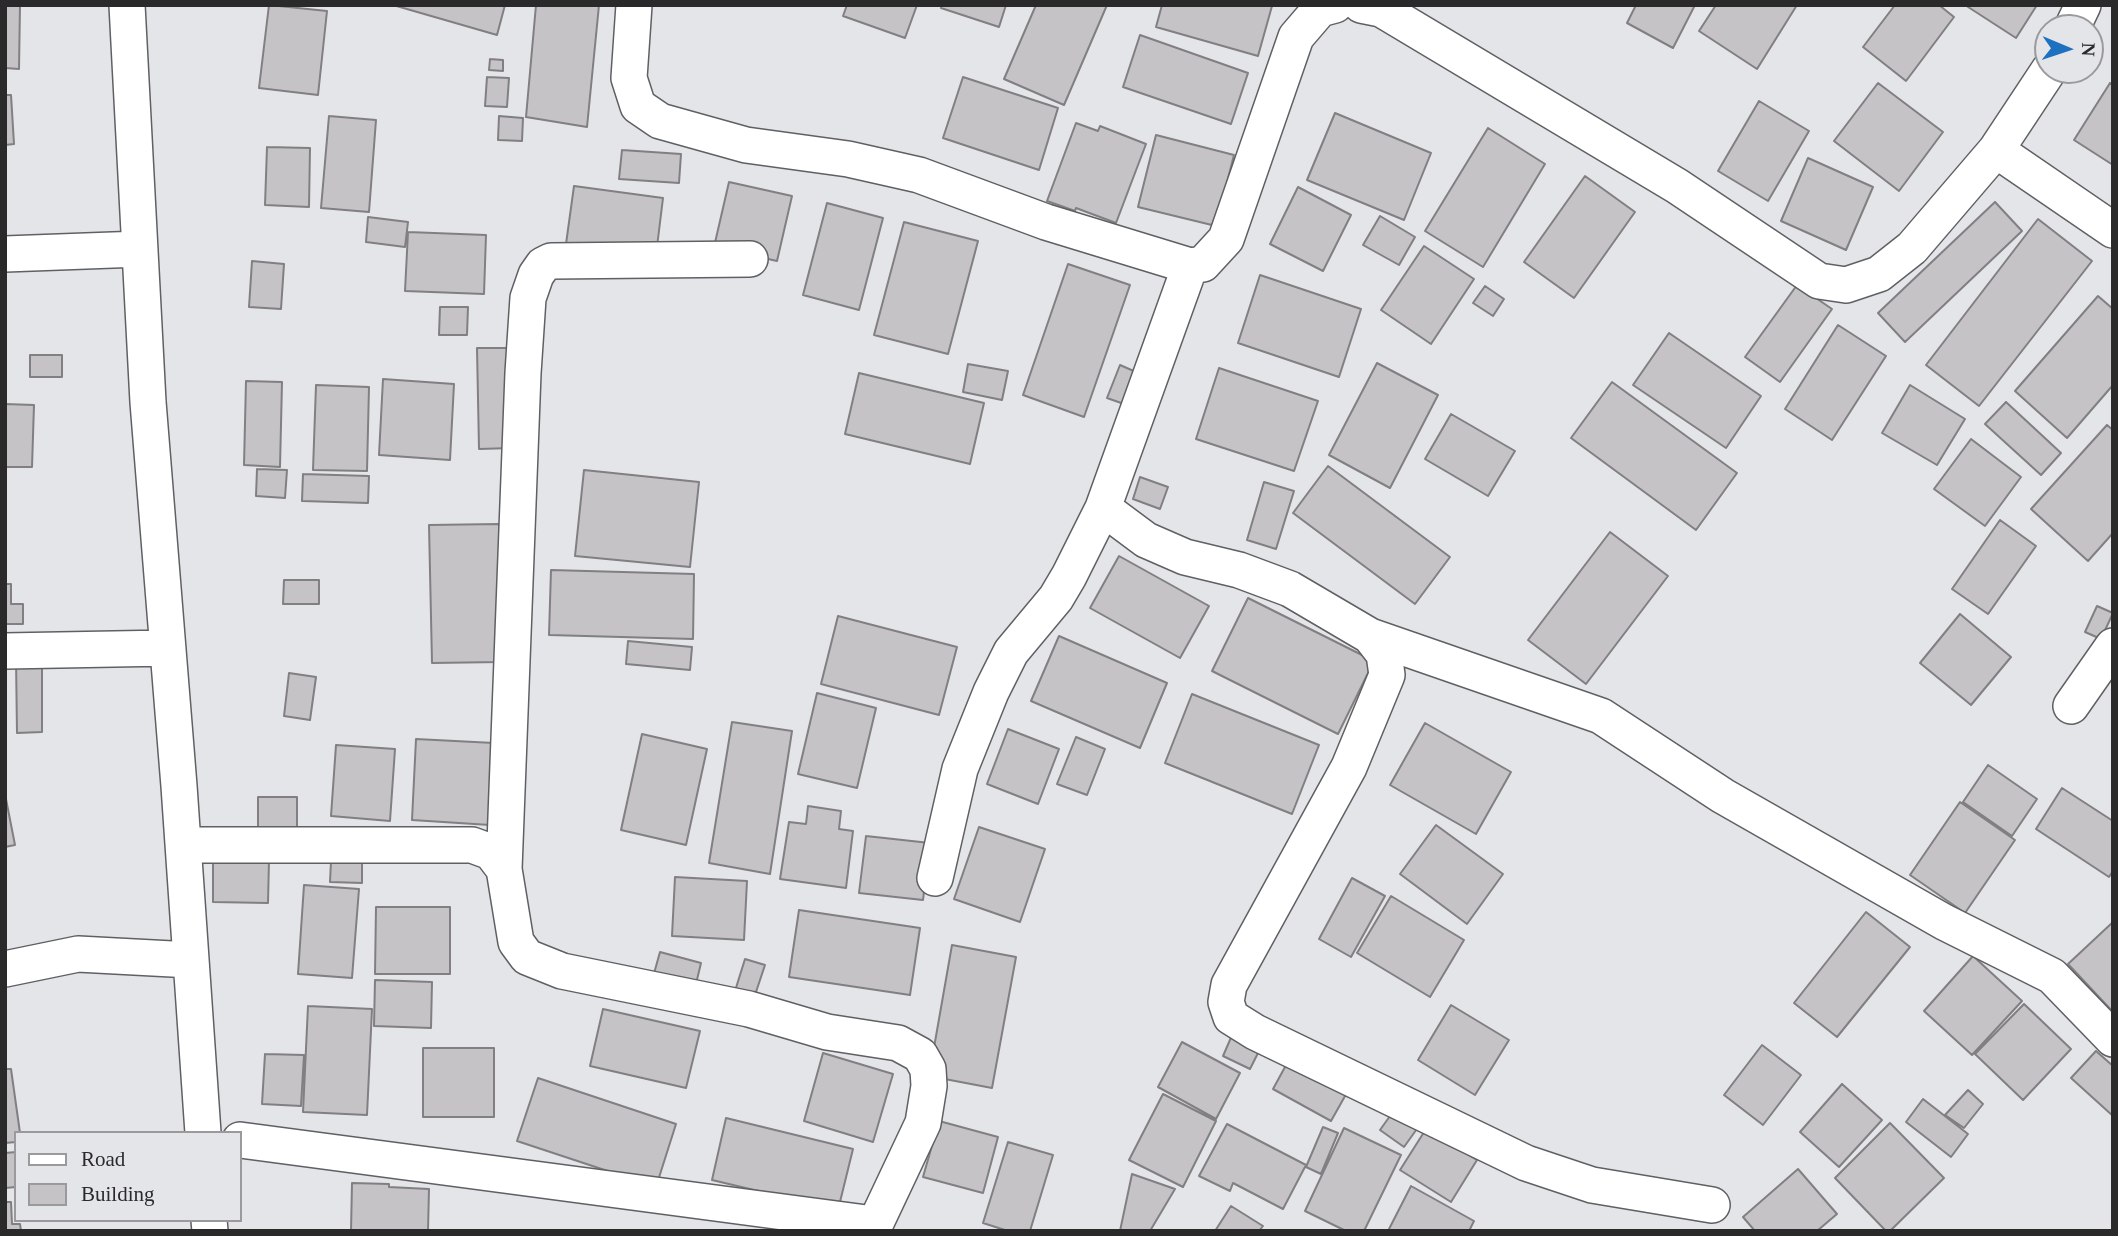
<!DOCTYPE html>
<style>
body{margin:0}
#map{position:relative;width:2118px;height:1236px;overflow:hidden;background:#e4e5e8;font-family:"Times New Roman",serif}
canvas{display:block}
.frame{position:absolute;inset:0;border:7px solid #2a2a2b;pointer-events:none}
.legend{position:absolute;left:14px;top:1131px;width:228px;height:91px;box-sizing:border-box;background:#e4e5e8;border:2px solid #9a9a9c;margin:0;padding:9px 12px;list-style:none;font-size:21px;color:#2a2a2b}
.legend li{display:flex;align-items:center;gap:14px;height:35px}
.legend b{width:35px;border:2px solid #9a9a9c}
.north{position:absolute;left:2034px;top:14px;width:70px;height:70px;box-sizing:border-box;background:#e4e5e8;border:2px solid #9a9a9c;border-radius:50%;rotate:92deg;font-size:19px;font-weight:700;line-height:28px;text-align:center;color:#2a2a2b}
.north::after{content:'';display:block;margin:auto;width:24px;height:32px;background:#1e71c0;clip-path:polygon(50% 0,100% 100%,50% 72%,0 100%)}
</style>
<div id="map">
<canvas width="2118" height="1236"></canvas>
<div class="frame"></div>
<ul class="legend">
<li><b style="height:9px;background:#fff"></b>Road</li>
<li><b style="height:19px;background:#c6c3c6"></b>Building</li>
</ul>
<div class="north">N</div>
</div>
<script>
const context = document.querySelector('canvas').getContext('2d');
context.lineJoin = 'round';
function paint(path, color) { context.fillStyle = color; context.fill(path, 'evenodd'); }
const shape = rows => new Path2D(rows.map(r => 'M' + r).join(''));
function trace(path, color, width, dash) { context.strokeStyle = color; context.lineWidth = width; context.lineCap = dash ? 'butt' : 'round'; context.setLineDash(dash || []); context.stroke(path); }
const building = shape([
 [5,5,20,5,19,69,5,68,5,5],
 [269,5,327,11,318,95,259,88,269,5],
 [393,5,505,5,497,35,393,5],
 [536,5,599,5,587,127,526,117,536,5],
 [847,5,917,5,905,38,843,16,847,5],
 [942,5,1006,5,999,27,941,8,942,5],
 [1036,5,1107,5,1064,105,1004,79,1036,5],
 [1162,5,1270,5,1272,6,1258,56,1156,27,1162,5],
 [1636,5,1695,5,1673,48,1627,23,1636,5],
 [1716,5,1797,5,1757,69,1699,31,1716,5],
 [1895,5,1939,5,1954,17,1906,81,1863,47,1895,5],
 [1965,5,2037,5,2016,38,1965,5],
 [1140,35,1248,73,1231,124,1123,87,1140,35],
 [490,59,503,60,503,71,489,70,490,59],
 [487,77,509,78,507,107,485,106,487,77],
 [963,77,1058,108,1039,170,943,138,963,77],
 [1878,83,1943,132,1899,191,1834,141,1878,83],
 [2110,83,2113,86,2113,165,2074,140,2110,83],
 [5,95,11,95,14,144,5,145,5,95],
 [1759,101,1809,131,1768,201,1718,171,1759,101],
 [1335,113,1431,153,1404,220,1307,180,1335,113],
 [329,116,376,120,369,212,321,208,329,116],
 [499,116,523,118,522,141,498,140,499,116],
 [1076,123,1098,131,1100,126,1146,144,1116,223,1076,208,1075,211,1047,201,1076,123],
 [1488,128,1545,164,1483,267,1425,231,1488,128],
 [1156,135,1234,155,1216,226,1138,207,1156,135],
 [267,147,310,148,309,207,265,205,267,147],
 [622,150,681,154,679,183,619,179,622,150],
 [1808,158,1873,187,1846,250,1781,221,1808,158],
 [1585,176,1635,212,1574,298,1524,262,1585,176],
 [729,182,792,196,777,261,714,247,729,182],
 [574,186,663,198,656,255,566,244,574,186],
 [1298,187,1351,215,1323,271,1270,244,1298,187],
 [1995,202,2022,231,1905,342,1878,313,1995,202],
 [827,203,883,218,859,310,803,295,827,203],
 [1380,216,1415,237,1399,265,1363,245,1380,216],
 [368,217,408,222,405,247,366,242,368,217],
 [2038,219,2092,261,1979,406,1926,365,2038,219],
 [904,222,978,241,948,354,874,335,904,222],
 [408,232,486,235,484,294,405,291,408,232],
 [1424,246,1474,279,1431,344,1381,310,1424,246],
 [252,261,284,264,281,309,249,307,252,261],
 [1068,264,1130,285,1084,417,1023,395,1068,264],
 [1260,275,1361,309,1339,377,1238,343,1260,275],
 [1797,285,1832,309,1780,382,1745,357,1797,285],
 [1485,286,1504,299,1493,316,1473,303,1485,286],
 [2098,296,2113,309,2113,385,2067,438,2015,391,2098,296],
 [440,307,468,307,467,335,439,335,440,307],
 [1838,325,1886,356,1832,440,1785,409,1838,325],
 [1669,333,1761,396,1726,448,1633,385,1669,333],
 [477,348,509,348,512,448,479,449,477,348],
 [30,355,62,355,62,377,30,377,30,355],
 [1377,363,1438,395,1390,488,1329,455,1377,363],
 [968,364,1008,371,1002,400,963,392,968,364],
 [1120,365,1136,372,1124,404,1107,398,1120,365],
 [1219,368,1318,401,1294,471,1196,439,1219,368],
 [859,373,984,403,970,464,845,434,859,373],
 [383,379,454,384,450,460,379,455,383,379],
 [246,381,282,382,280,467,244,465,246,381],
 [1612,382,1737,473,1696,530,1571,438,1612,382],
 [316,385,369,387,367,471,313,470,316,385],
 [1910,385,1965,419,1937,465,1882,433,1910,385],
 [2006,402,2061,453,2041,475,1985,424,2006,402],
 [5,404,34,405,32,467,5,467,5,404],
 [1451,414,1515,451,1488,496,1425,459,1451,414],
 [2107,425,2113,430,2113,533,2088,561,2031,509,2107,425],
 [1971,439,2021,477,1985,526,1934,489,1971,439],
 [1328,466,1450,557,1415,604,1293,513,1328,466],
 [257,469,287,470,285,498,256,496,257,469],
 [584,470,699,482,690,567,575,556,584,470],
 [303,474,369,476,368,503,302,501,303,474],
 [1140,477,1168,487,1160,509,1133,499,1140,477],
 [1264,482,1294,491,1276,549,1247,540,1264,482],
 [2000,520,2036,546,1988,614,1952,589,2000,520],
 [499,524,501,662,432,663,429,525,499,524],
 [1610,532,1668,576,1586,684,1528,640,1610,532],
 [1119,556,1209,606,1180,658,1090,608,1119,556],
 [551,570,694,574,693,639,549,635,551,570],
 [284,580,319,580,319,604,283,604,284,580],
 [5,584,11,584,11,604,23,604,23,624,5,624,5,584],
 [1248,598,1374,661,1338,734,1212,671,1248,598],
 [2097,606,2113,613,2101,639,2085,632,2097,606],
 [1960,614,2011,657,1971,705,1920,663,1960,614],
 [838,616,957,647,939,715,821,684,838,616],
 [1059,636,1167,683,1140,748,1031,701,1059,636],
 [628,641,692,647,690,670,626,664,628,641],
 [16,659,42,659,42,732,17,733,16,659],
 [289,673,316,677,310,720,284,716,289,673],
 [817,693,876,708,857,788,798,774,817,693],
 [1192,694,1319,745,1292,814,1165,763,1192,694],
 [732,722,792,731,770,874,709,863,732,722],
 [1425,723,1511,772,1476,834,1390,785,1425,723],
 [1008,729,1059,749,1038,804,987,784,1008,729],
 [642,734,707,749,686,845,621,830,642,734],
 [1076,737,1105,749,1087,795,1057,784,1076,737],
 [416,739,494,743,490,825,412,820,416,739],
 [336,745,395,749,390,821,331,816,336,745],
 [1988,765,2037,799,2012,836,1963,802,1988,765],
 [2062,788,2113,821,2113,871,2109,877,2036,829,2062,788],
 [5,794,15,845,5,847,5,794],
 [258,797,297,797,297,827,258,827,258,797],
 [1960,802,2015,840,1965,913,1910,875,1960,802],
 [808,806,841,811,839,829,853,831,846,888,780,879,789,822,806,824,808,806],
 [1436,825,1503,874,1467,924,1400,874,1436,825],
 [979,827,1045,849,1020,922,954,899,979,827],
 [866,836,930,843,923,900,859,893,866,836],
 [213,859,269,860,268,903,213,902,213,859],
 [331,861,362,861,362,883,330,882,331,861],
 [675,877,747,881,744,940,672,936,675,877],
 [1352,878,1385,896,1351,957,1319,939,1352,878],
 [304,885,359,889,352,978,298,974,304,885],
 [1391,896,1464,940,1430,997,1357,953,1391,896],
 [376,907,450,907,450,974,375,974,376,907],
 [799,910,920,928,910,995,789,977,799,910],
 [1866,912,1910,947,1837,1037,1794,1003,1866,912],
 [2113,922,2113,1012,2068,964,2113,922],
 [952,945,1016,957,992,1088,929,1076,952,945],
 [660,952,701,963,695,988,653,977,660,952],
 [1973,956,2022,1001,1972,1055,1924,1011,1973,956],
 [745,959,765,965,754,998,735,991,745,959],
 [375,980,432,982,431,1028,374,1026,375,980],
 [2024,1004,2071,1049,2023,1100,1975,1054,2024,1004],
 [1451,1005,1509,1040,1475,1095,1418,1060,1451,1005],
 [308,1006,372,1009,367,1115,303,1112,308,1006],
 [603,1009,700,1031,686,1088,590,1066,603,1009],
 [1233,1033,1261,1047,1250,1069,1223,1056,1233,1033],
 [1182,1042,1240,1073,1216,1119,1158,1087,1182,1042],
 [1762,1045,1801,1075,1763,1125,1724,1095,1762,1045],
 [423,1048,494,1048,494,1117,423,1117,423,1048],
 [2096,1051,2113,1066,2113,1116,2071,1078,2096,1051],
 [823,1053,893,1074,873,1142,804,1121,823,1053],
 [265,1054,304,1055,301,1106,262,1104,265,1054],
 [1291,1056,1349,1089,1331,1121,1273,1089,1291,1056],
 [5,1069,11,1069,20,1133,16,1133,16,1142,5,1143,5,1069],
 [538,1078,676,1124,656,1187,517,1141,538,1078],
 [1842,1084,1882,1120,1839,1167,1800,1132,1842,1084],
 [1968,1090,1983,1104,1964,1128,1945,1115,1968,1090],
 [1163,1094,1216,1121,1183,1187,1129,1160,1163,1094],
 [1923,1099,1968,1134,1951,1157,1906,1122,1923,1099],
 [1395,1109,1419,1126,1404,1147,1380,1130,1395,1109],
 [726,1118,853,1149,838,1210,712,1180,726,1118],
 [939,1121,998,1137,983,1193,923,1177,939,1121],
 [1890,1123,1944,1178,1890,1231,1886,1231,1835,1178,1890,1123],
 [1227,1124,1306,1165,1283,1209,1233,1183,1230,1191,1199,1176,1227,1124],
 [1323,1127,1338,1133,1321,1174,1306,1167,1323,1127],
 [1344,1128,1401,1155,1364,1231,1346,1231,1305,1211,1344,1128],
 [1426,1129,1477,1160,1451,1202,1400,1170,1426,1129],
 [1008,1142,1053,1155,1030,1231,1008,1231,983,1223,1008,1142],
 [16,1152,16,1187,5,1188,5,1153,16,1152],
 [1798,1169,1837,1214,1817,1231,1755,1231,1743,1217,1798,1169],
 [1132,1174,1175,1189,1150,1231,1120,1231,1132,1174],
 [352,1183,389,1184,389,1187,429,1189,428,1231,351,1231,352,1183],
 [1411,1186,1474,1221,1469,1231,1388,1231,1411,1186],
 [5,1202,11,1202,12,1224,20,1224,21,1231,5,1231,5,1202],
 [1231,1206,1263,1226,1259,1231,1215,1231,1231,1206]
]);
const street = shape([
 [127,5,148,402,179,786,203,1133],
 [634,5,629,78,638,106,660,121,746,145,848,159,919,175,1046,222,1190,266,1203,264,1226,239,1296,37,1320,9,1335,5],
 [1361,5,1381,9,1677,186,1819,281,1846,285,1879,274,1912,248,1996,150,2049,70],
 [2072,28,2083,5],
 [1996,150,2113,230],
 [5,254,140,249],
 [1103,508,1146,540,1185,557,1239,570,1290,589,1370,636,1384,654,1387,675,1349,767,1229,985,1226,1002,1231,1017,1255,1032,1526,1163,1592,1185,1712,1205],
 [1370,636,1601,716,1723,796,1944,922,2052,976,2113,1039],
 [5,651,168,648],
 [2071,706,2113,646],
 [183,845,472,845,491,852,504,869,516,942,527,957,562,971,749,1009,827,1032,898,1043,920,1055,928,1069,929,1086,923,1123,872,1231],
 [504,869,523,373,528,298,536,275,543,265,551,261,750,259],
 [935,878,960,769,991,692,1011,652,1056,598,1069,576,1103,508,1190,266],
 [5,969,78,954,191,960],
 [240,1140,874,1224],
 [209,1220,210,1231]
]);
paint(building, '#c6c3c6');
trace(building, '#817f81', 2);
trace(street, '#5f6063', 38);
trace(street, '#fff', 35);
</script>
